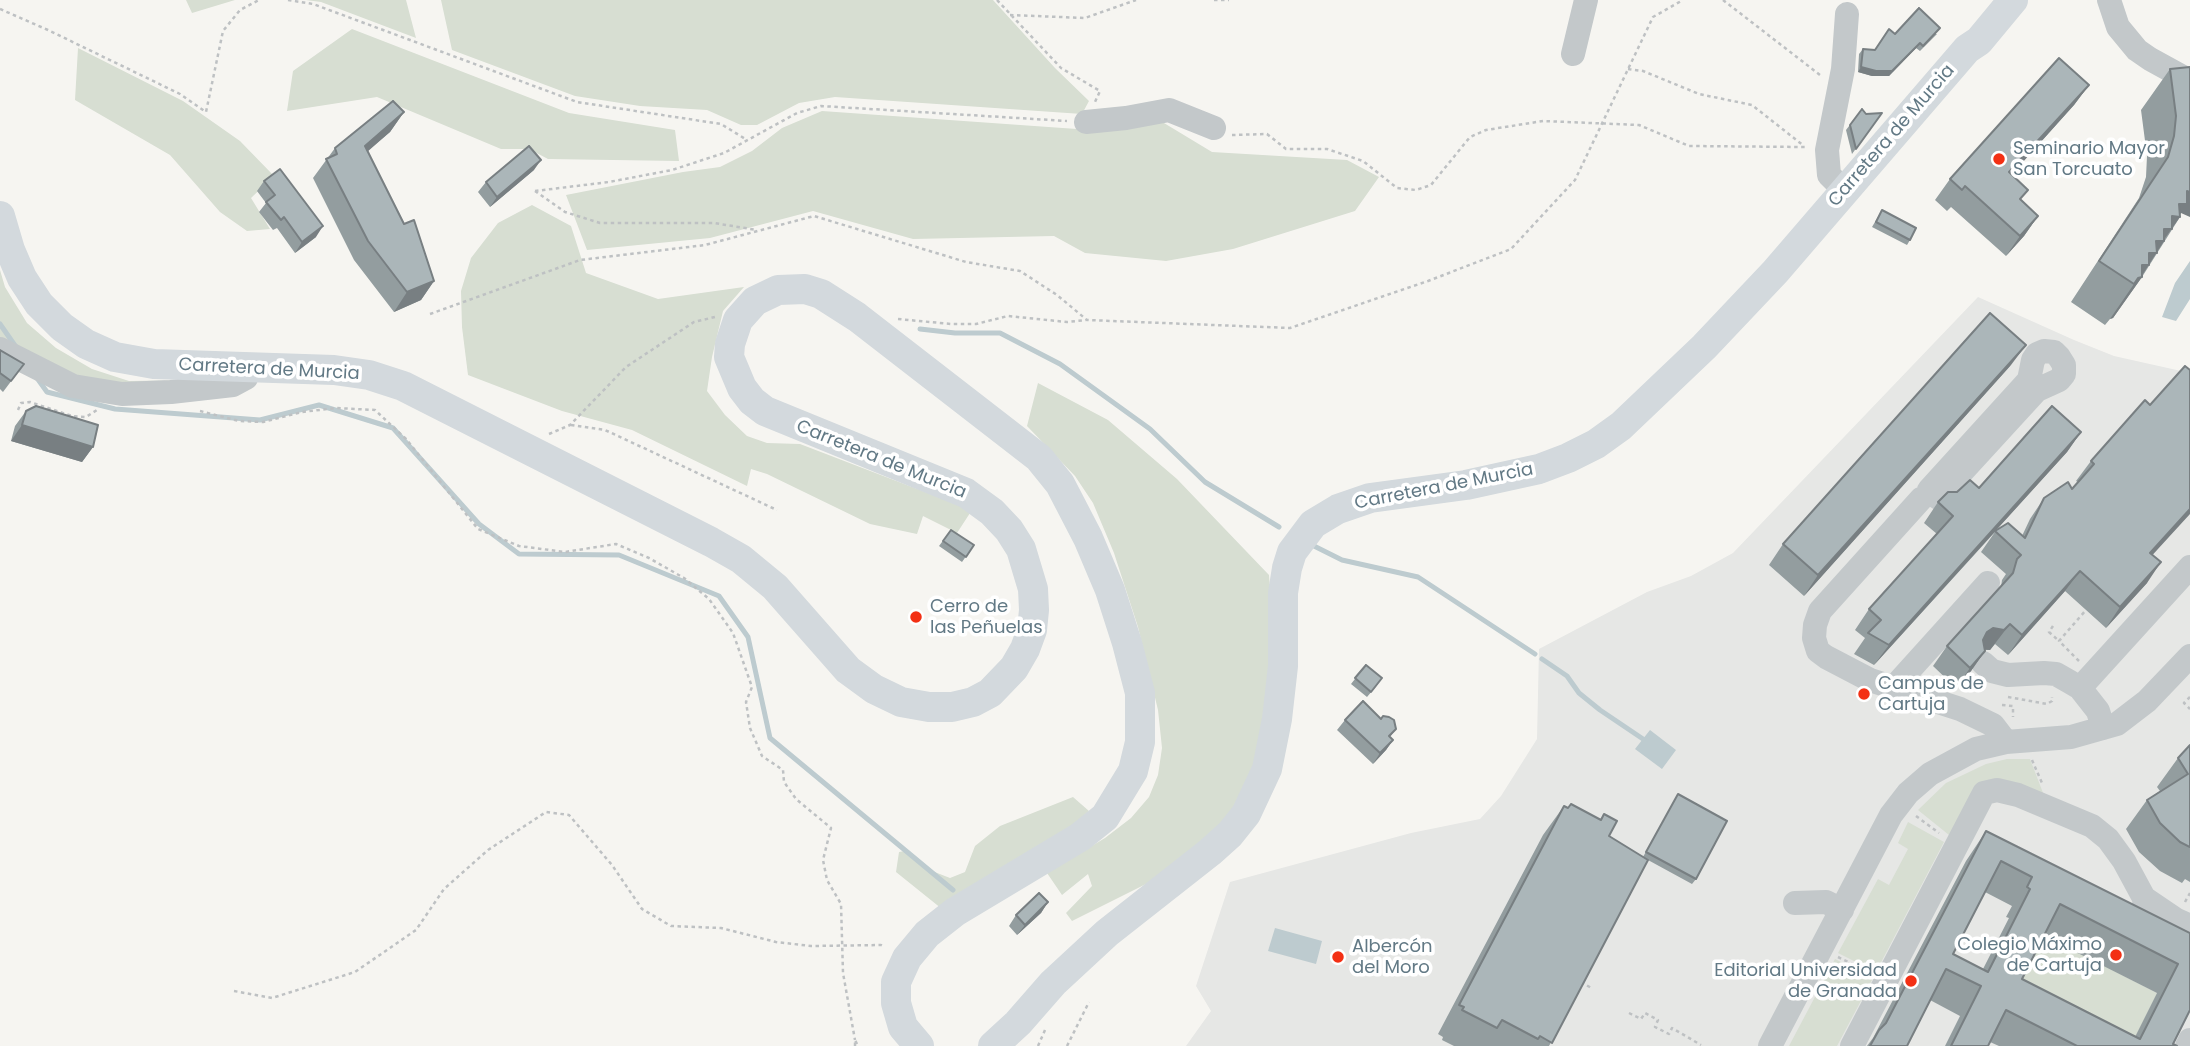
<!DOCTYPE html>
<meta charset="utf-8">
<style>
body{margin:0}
canvas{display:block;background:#f6f5f1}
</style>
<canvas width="2190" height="1046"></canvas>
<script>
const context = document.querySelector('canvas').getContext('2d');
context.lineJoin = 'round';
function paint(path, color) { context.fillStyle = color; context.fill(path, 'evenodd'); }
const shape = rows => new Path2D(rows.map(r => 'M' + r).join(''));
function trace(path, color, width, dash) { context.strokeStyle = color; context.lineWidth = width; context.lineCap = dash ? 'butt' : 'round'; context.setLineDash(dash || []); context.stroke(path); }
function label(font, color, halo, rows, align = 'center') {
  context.font = font + ' Poppins,sans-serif'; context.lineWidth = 7; context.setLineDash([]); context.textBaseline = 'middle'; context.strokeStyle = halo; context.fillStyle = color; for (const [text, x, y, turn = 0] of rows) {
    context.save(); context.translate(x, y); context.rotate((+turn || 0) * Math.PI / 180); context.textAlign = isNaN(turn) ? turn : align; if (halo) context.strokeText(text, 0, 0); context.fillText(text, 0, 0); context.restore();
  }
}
const built = shape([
 [1978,297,2074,340,2114,356,2190,373,2190,1046,1186,1046,1211,1011,1196,986,1230,882,1411,833,1480,819,1501,796,1537,739,1539,649,1647,592,1691,576,1733,553]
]);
const green = shape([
 [186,0,235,0,192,13],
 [306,0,406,0,416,38,321,2],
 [441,0,993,0,1055,68,1089,101,1082,114,835,97,799,103,757,125,741,125,707,110,640,106,575,96,452,50],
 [352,29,569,113,675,130,679,161,548,159,529,149,501,149,377,97,287,111,293,71],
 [78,48,183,101,240,141,274,176,251,198,270,229,247,231,220,212,170,155,75,100],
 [822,111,1091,130,1159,120,1212,152,1347,160,1379,177,1355,211,1233,249,1166,261,1085,253,1054,236,913,239,813,211,710,238,587,250,566,195,683,172,720,167,752,151,782,128],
 [532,205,571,226,586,273,658,299,744,287,723,311,712,357,707,391,725,415,747,436,767,443,800,444,972,510,957,533,923,516,917,534,870,524,767,474,751,469,747,486,632,430,562,411,468,375,462,327,461,291,471,258,498,223],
 [0,270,5,287,27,323,56,348,92,369,129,381,200,380,96,386,0,338],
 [1038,383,1108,420,1177,479,1269,575,1273,629,1270,702,1253,776,1223,826,1146,884,1072,921,1066,913,1092,886,1088,874,1062,895,1047,873,1105,838,1131,818,1149,797,1158,775,1162,748,1158,710,1138,627,1114,553,1093,503,1075,476,1027,426],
 [2007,759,2030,759,2045,798,2008,786,1954,839,1918,810,1946,783,1986,764],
 [1073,797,1089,811,1071,827,942,909,896,872,899,852,905,851,927,869,950,878,965,872,975,846,1000,826],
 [1908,822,1944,842,1876,972,1838,953,1878,879,1889,885,1908,849,1898,843],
 [2040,933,2157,993,2131,1046,2002,1008],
 [1835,959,1873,978,1837,1046,1789,1046]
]);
const water = shape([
 [2190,261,2190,299,2176,321,2162,317,2175,283],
 [1650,730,1676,750,1662,769,1635,749],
 [1275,928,1322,941,1316,964,1268,951]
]);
const stream = shape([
 [0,324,16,347],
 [920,329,955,333,1000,333,1060,364,1150,429,1205,482,1279,527],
 [37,378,47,392,115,409,260,420,319,405,393,428,479,524,519,554,619,555,719,596,748,637,770,738,953,890],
 [1312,545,1342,560,1418,577,1535,654],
 [1542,659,1567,676,1579,693,1600,710,1643,739]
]);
const path = shape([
 [288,0,313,4,577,102,721,124,747,140],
 [997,0,1061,68,1100,91,1095,102],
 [1214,0,1229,0],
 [1723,0,1820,75],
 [0,9,48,30,180,94,206,112,223,31,240,10,259,0],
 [1010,15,1085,18,1136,0],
 [1628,69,1643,71,1699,94,1752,105,1804,146],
 [1232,135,1267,134,1286,149,1327,149,1363,161,1397,188,1416,190,1431,185,1470,137,1486,130,1543,121,1639,125,1689,146,1805,147],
 [535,191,609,182,672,170,724,153,797,113,821,106,1067,121],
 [535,191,565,212,600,223,714,223,757,230],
 [430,314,580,260,705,245,814,216,966,262,1020,271,1057,295,1087,320,1290,328,1428,281,1511,249,1575,180,1653,17,1683,0],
 [898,319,951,324,976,324,1008,316,1067,322,1086,320],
 [18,410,21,403,30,402,72,416,86,417,97,410],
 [200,411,239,421,263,422,302,412,336,408,375,410,406,439,478,529,519,546,565,552,616,544,649,558,684,578,709,599,733,633,752,687,746,702,750,728,762,756,783,770,784,782,796,799,831,828,823,860,827,880,841,904,843,973,855,1040],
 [571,425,605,430,777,510],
 [549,434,570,425,626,367,694,322,715,317],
 [2053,626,2049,632,2059,641],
 [2079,661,2059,641,2086,610],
 [2008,697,2047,704,2052,701,2052,697],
 [2190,697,2184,703,2190,709],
 [2002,705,2013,706,2013,717],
 [2032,760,2042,783],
 [1916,816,1939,833],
 [2185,902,2190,893],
 [1838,957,1867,971],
 [1581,982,1593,989],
 [234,991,272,998,355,972,416,930,444,889,488,850,546,812,569,815,612,865,642,909,671,926,721,928,776,942,811,946,881,945,885,947],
 [1629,1013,1641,1019,1645,1013,1658,1020,1655,1027,1669,1034,1672,1028,1701,1045],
 [855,1046,855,1040,858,1046],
 [1038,1046,1045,1030],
 [1067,1046,1089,1002]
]);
const minor = shape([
 [2109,0,2118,27,2137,50,2150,59,2190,81],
 [1573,54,1586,0],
 [1086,122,1126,118,1169,110,1214,128],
 [1845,191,1829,175,1827,150,1843,69,1847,14],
 [0,349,73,386,122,394,171,392,233,385,246,378,248,367],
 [1929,490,2029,380,2033,360,2037,354,2044,351,2054,352,2059,357,2064,365,2064,374,2059,380,2037,390,1938,498],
 [1921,499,1820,611,1815,625,1814,638,1818,651,1826,657,1870,680,1960,709,1993,725,2006,742],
 [1983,663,1992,671,2008,675,2044,673,2056,674,2070,682,2080,688,2098,711,2103,728],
 [1895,686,1988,583],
 [2080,688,2190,567],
 [2144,898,2175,919,2190,926],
 [1795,903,1826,902,1842,910],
 [1770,1046,1891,815,1908,793,1930,774,1976,749,2006,742,2071,737,2117,724,2147,701,2190,656],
 [1852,1046,1984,793,1997,790,2018,795,2092,826,2108,839,2124,861,2144,898,2145,916,2150,926,2190,949],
 [2187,1046,2190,1040]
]);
const major = shape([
 [0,216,10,250,22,278,39,304,62,327,86,344,115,357,154,364,334,370,369,375,403,386,711,542,741,559,775,587,848,670,874,689,901,702,929,707,952,707,973,702,990,693,1014,668,1025,649,1032,630,1034,610,1033,589,1021,549,1009,530,992,512,966,493,765,411,752,401,742,388,729,357,730,344,738,320,755,301,778,290,805,289,821,294,857,317,1039,458,1060,484,1088,538,1110,590,1127,643,1140,693,1140,742,1133,771,1105,817,1080,837,955,912,927,934,907,958,896,982,896,1003,903,1027,919,1046],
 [993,1046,1018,1023,1053,983,1107,933,1210,852,1230,834,1246,814,1267,769,1277,719,1283,666,1283,593,1287,568,1292,552,1313,524,1338,509,1370,498,1466,485,1539,469,1568,458,1596,444,1621,426,1704,347,1775,272,1967,49,1979,41,2013,0]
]);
const wall = shape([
 [1895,34,1937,34,1920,51,1916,48,1889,76,1872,76,1858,72,1859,54,1863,49,1875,50],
 [2190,67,2180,217,2142,277,2113,318,2110,319,2105,325,2071,302,2139,198,2146,177,2147,156,2141,110,2170,69],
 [2089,85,2074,105,2012,174,2021,200,2038,216,2024,236,2006,256,1951,207,1947,211,1935,200,1950,179],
 [1862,109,1866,114,1882,113,1852,154,1846,130],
 [404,112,390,132,367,151,434,281,421,300,394,312,354,260,313,178,335,148],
 [534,170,490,207,478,192,486,182],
 [264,181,316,237,295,253,277,228,273,230,259,212,266,203,257,191],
 [1882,210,1910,240,1907,245,1872,227],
 [0,350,24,364,3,392,0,389],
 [2011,365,1804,596,1769,565,1783,544],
 [2145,400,2153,555,2147,583,2106,628,2065,591,2008,655,1995,644,1990,650,1985,650,1985,651,1971,671,1956,688,1933,666,1947,646,2001,587,2002,580,2006,574,1981,552,1995,532,1874,665,1854,654,1865,638,1855,630,1869,609,1937,534,1924,523,1938,502,1957,492,1979,488,2081,432,2067,452,1995,531,2022,536,2030,519,2044,498,2072,489,2078,482,2076,481,2091,461],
 [26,411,93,447,82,462,11,441,15,426],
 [951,530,974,545,962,562,939,546],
 [1366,665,1378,684,1367,697,1351,684],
 [1381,719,1396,729,1390,737,1393,740,1386,750,1373,764,1337,730,1345,720],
 [2190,745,2190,882,2185,879,2182,883,2160,871,2139,852,2126,829,2147,800,2160,791,2157,787,2178,758],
 [1678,794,1696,879,1692,884,1648,860,1549,1046,1454,1046,1442,1040,1443,1037,1438,1034,1543,835,1564,806,1600,820,1604,814,1609,836,1643,857],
 [1986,831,2190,933,2173,1044,2177,1046,1999,1046,1990,1042,1988,1046,1945,1046,1960,1016,1930,1000,1907,1046,1867,1046,1873,1038,1966,861],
 [1985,892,2012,906,2006,917,2009,918,1983,969,1953,954],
 [2044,936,2157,993,2135,1037,2022,979],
 [1048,902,1041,913,1017,935,1009,926,1016,915]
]);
const shadedWall = shape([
 [1920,43,1916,48,1889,76,1872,76,1858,72,1861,67],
 [2089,85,2074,105,1995,193,2009,172],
 [404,112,390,132,351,166,365,146],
 [541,160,534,170,490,207,497,197],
 [2190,185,2190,217,2181,213,2178,217,2180,217,2163,241,2164,241,2141,277,2142,277,2113,318,2110,319,2134,284,2150,245],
 [2038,216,2024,236,2006,256,2020,236],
 [323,226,316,237,295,253,302,242],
 [434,281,421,300,394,312,407,292],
 [2026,345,2011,365,1804,596,1818,575],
 [22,425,93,447,82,462,11,441],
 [2081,432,2067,452,1874,665,1889,645],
 [2190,509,2190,514,2136,573,2150,553],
 [2161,562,2147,583,2106,628,2120,607],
 [2080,571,2065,591,2008,655,2022,635],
 [2010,624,1990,650,1979,649,1987,632,1993,628],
 [1985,651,1971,671,1956,688,1970,668],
 [1393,740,1386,750,1373,764,1380,753],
 [1048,902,1041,913,1017,935,1025,925]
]);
const building = shape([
 [1919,8,1940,28,1923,46,1920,43,1892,71,1876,71,1861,67,1863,49,1875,50,1889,29,1895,34,1919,8],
 [2059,58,2089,85,2009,172,2028,190,2020,199,2038,216,2020,236,1965,186,1962,190,1950,179,2059,58],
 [2190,67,2190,192,2187,191,2187,204,2179,204,2180,217,2172,216,2172,229,2164,229,2164,241,2156,241,2157,253,2149,253,2149,265,2142,265,2142,277,2138,278,2134,284,2099,261,2168,157,2174,136,2176,116,2170,69,2190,67],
 [393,101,404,112,365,146,404,224,414,220,434,281,407,292,368,241,326,159,337,154,335,148,393,101],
 [1862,109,1866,114,1882,113,1856,149,1850,125,1862,109],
 [529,146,541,160,497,197,486,182,529,146],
 [280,169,323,226,302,242,284,217,281,220,266,202,275,195,264,181,280,169],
 [1882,210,1916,228,1910,240,1876,222,1882,210],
 [1990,313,2026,345,1818,575,1783,544,1990,313],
 [0,350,24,364,11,381,0,373,0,350],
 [2185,366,2190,370,2190,509,2150,553,2161,562,2120,607,2080,571,2022,635,2010,624,2004,630,1993,628,1987,632,1983,640,1985,651,1970,668,1947,646,2013,573,2017,559,2021,555,1995,531,2008,523,2025,538,2044,498,2068,482,2072,489,2094,464,2091,461,2145,400,2150,405,2185,366],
 [36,406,98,425,93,447,22,425,26,411,36,406],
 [2052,406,2081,432,1889,645,1868,633,1881,620,1869,609,1953,516,1938,502,1948,492,1957,492,1970,480,1979,488,2052,406],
 [951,530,974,545,966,557,943,541,951,530],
 [1366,665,1382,678,1371,692,1355,678,1366,665],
 [1363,701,1381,719,1383,716,1389,717,1394,720,1396,729,1389,736,1393,740,1380,753,1345,720,1363,701],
 [2190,745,2190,847,2180,842,2160,823,2147,800,2188,774,2178,758,2190,745],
 [1678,794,1727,821,1696,879,1646,852,1678,794],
 [1571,804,1601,820,1604,814,1617,821,1609,836,1648,860,1552,1043,1540,1036,1538,1039,1502,1020,1497,1028,1462,1010,1464,1007,1459,1005,1564,806,1568,808,1571,804],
 [1986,831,2190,933,2190,1010,2173,1044,2177,1046,2077,1046,2006,1010,1988,1046,1951,1046,1981,986,1946,969,1907,1046,1870,1046,1879,1030,1886,1023,1986,831],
 [2001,861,2032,877,2027,887,2030,889,1988,972,1953,954,2001,861],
 [2060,904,2178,964,2140,1039,2022,979,2060,904],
 [1039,893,1048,902,1025,925,1016,915,1039,893]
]);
const markers = [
 [1999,159,7,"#f33014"],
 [916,617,7,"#f33014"],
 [1864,694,7,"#f33014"],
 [2116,955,7,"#f33014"],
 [1338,957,7,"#f33014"],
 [1911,981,7,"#f33014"]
];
const streetNames = [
 ["Carretera de Murcia",1892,136,-49],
 ["Carretera de Murcia",269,370,3],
 ["Carretera de Murcia",881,460,22],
 ["Carretera de Murcia",1444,487,-11]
];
const poiNames = [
 ["Seminario Mayor",2013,149],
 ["San Torcuato",2013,170],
 ["Cerro de",930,607],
 ["las Peñuelas",930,628],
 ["Campus de",1878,684],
 ["Cartuja",1878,705],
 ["Colegio Máximo",2102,945,"right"],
 ["de Cartuja",2102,966,"right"],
 ["Albercón",1352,947],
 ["del Moro",1352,968],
 ["Editorial Universidad",1897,971,"right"],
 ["de Granada",1897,992,"right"]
];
paint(built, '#e6e7e5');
paint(green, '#d7ded2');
paint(water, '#bdcbcf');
trace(stream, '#bdcbcf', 5);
trace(path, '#bec1c3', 2.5, [3.5, 3.5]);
trace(minor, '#c3c8ca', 24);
trace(major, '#d3d9dd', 30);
paint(wall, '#939d9f');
paint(shadedWall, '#787f82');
paint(building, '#abb6b9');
trace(building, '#787f82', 2);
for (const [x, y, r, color] of markers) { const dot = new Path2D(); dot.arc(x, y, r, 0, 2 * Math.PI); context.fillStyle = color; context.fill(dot); trace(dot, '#fff', 2.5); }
label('18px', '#627985', '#fff', streetNames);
label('18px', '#627985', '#fff', poiNames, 'left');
</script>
